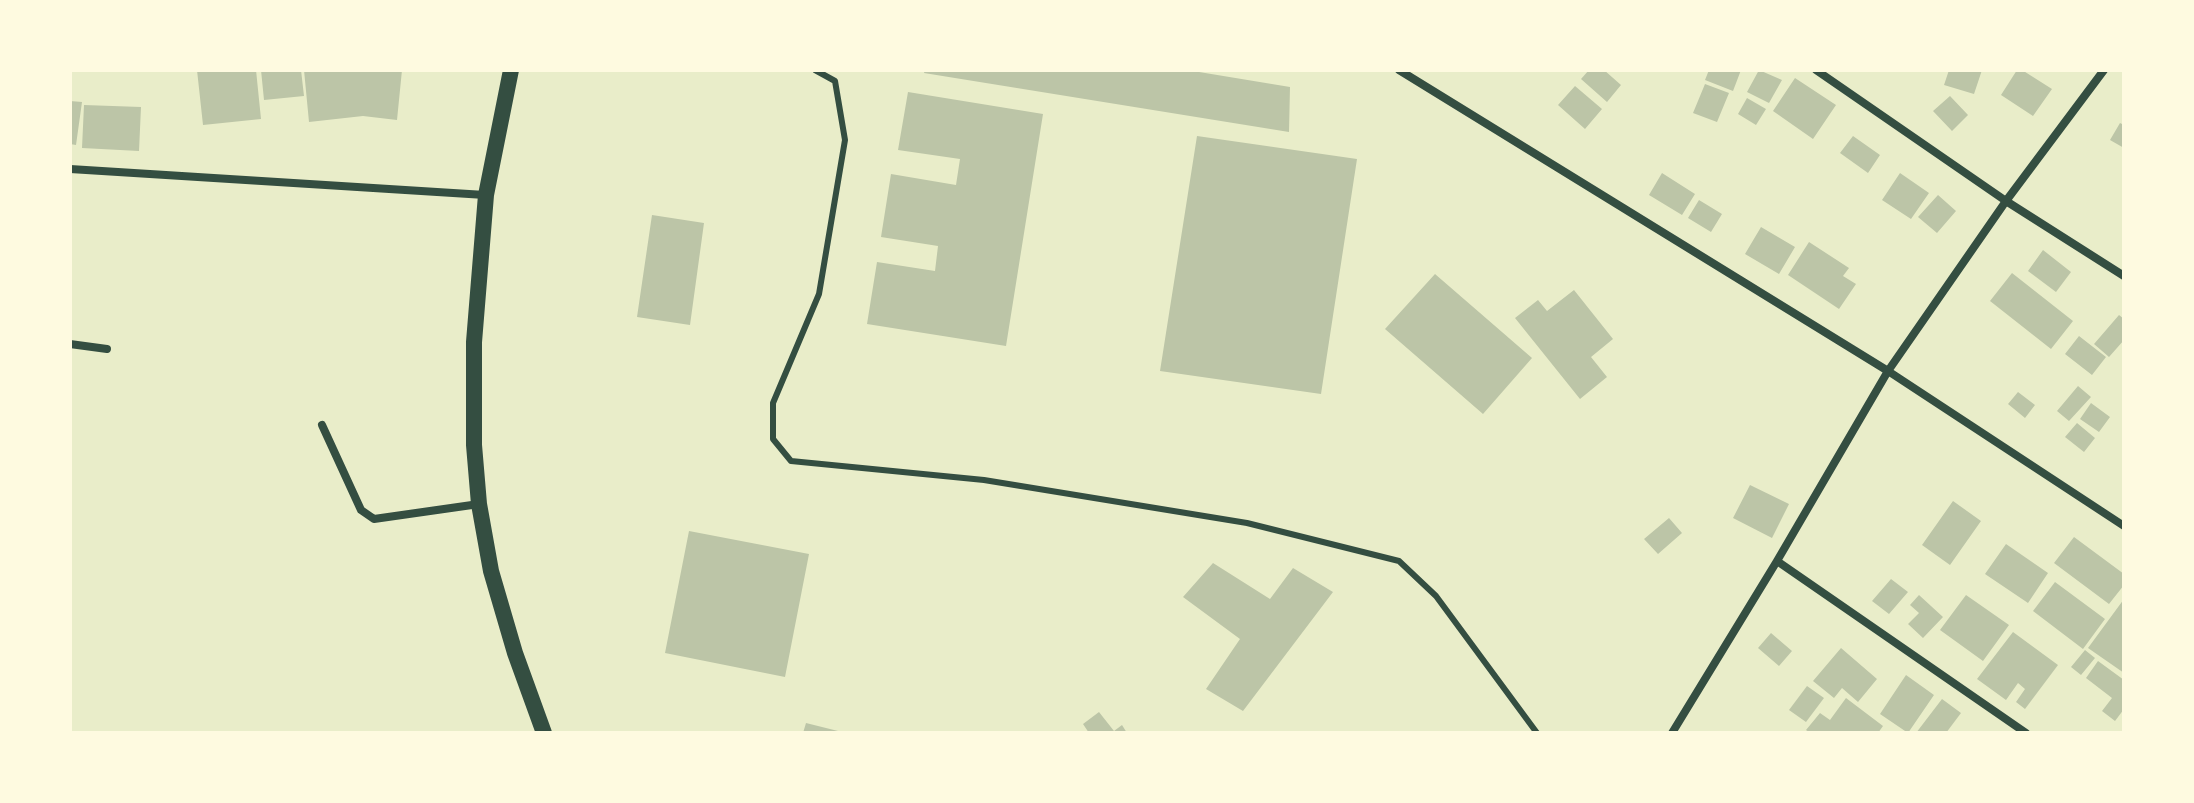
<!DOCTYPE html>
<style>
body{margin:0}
#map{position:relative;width:2194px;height:803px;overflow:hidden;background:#e9edc9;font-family:"Work Sans",sans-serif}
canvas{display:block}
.frame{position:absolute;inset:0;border:72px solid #fefae0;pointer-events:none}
</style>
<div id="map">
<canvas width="2194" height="803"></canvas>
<div class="frame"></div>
</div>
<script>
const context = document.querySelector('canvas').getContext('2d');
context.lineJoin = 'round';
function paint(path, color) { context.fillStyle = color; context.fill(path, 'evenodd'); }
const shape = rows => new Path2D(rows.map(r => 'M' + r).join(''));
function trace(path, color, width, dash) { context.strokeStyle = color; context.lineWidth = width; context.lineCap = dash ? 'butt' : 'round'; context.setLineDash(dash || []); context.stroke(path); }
const building = shape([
 [197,70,256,70,261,119,203,125],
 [261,70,301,70,304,96,264,100],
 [304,70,402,70,397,120,363,116,309,122],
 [925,70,1187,70,1290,87,1289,132,924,73],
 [1589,70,1604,70,1621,85,1607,102,1581,79],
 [1709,70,1741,70,1733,91,1705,80],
 [1759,70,1782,80,1769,103,1747,92],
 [1949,70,1982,70,1974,94,1944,85],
 [2017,70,2022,70,2052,89,2033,116,2001,95],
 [1795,78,1836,105,1813,139,1773,111],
 [1705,84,1729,93,1717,122,1693,113],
 [1575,86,1602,109,1585,129,1558,105],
 [908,92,1043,114,1006,346,867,324,877,262,935,271,938,246,881,237,891,174,956,185,960,159,898,150],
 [1950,96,1968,115,1952,131,1933,111],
 [1747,98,1766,109,1756,125,1738,114],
 [70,101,82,102,76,145,70,144],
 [84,105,141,107,139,151,82,148],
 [2120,123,2124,125,2124,148,2110,140],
 [1197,136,1357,159,1321,394,1160,371],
 [1853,136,1880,155,1868,173,1840,153],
 [1662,173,1695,194,1682,215,1649,195],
 [1900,173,1929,193,1911,219,1882,200],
 [1938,195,1956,211,1937,233,1918,217],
 [1699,200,1722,214,1711,232,1688,218],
 [652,215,704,223,690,325,637,317],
 [1761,227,1795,247,1779,274,1745,254],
 [1809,242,1849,268,1843,276,1856,284,1839,309,1788,275],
 [2043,250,2071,272,2056,292,2028,271],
 [2012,273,2073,321,2051,349,1990,301],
 [1435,274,1532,358,1483,414,1385,329],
 [1574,290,1613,339,1591,357,1607,377,1580,399,1515,318,1538,300,1547,311],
 [2119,315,2124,319,2124,340,2109,357,2094,344],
 [2079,336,2106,357,2092,375,2065,354],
 [2078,386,2091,397,2069,421,2057,411],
 [2018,392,2035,405,2025,418,2008,404],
 [2091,403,2110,417,2099,432,2080,419],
 [2077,423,2095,438,2084,452,2065,437],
 [1750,485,1789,504,1772,538,1733,518],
 [1953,501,1981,521,1950,565,1922,545],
 [1669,518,1682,533,1658,554,1644,539],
 [689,531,809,554,785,677,665,653],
 [2074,537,2124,574,2124,585,2109,604,2054,563],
 [2006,544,2048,573,2028,603,1985,574],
 [1213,563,1270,599,1293,568,1333,592,1243,711,1206,689,1240,639,1183,597],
 [1891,579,1908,592,1889,614,1872,601],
 [2055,582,2105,619,2083,649,2033,611],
 [1919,595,1943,617,1923,638,1908,624,1919,613,1910,605],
 [1966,595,2009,625,1983,661,1940,630],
 [2124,599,2124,673,2088,648],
 [2013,632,2058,665,2025,709,2016,702,2025,689,2018,683,2006,700,1977,679],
 [1771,633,1792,651,1779,666,1758,648],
 [1841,648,1877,679,1858,702,1842,688,1834,698,1813,681],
 [2085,650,2095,658,2081,675,2071,667],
 [2098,661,2124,680,2124,709,2115,721,2102,711,2112,698,2086,678],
 [1906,675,1934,695,1908,733,1880,714],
 [1807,686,1824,698,1806,722,1789,710],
 [1846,698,1883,726,1878,733,1810,733,1806,730,1820,713,1830,720],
 [1942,699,1961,713,1946,733,1916,733],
 [1099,712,1114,731,1122,725,1127,733,1089,733,1083,724],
 [806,723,842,732,842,733,803,733]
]);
const service = shape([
 [815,70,835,81,845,140,819,294,773,403,773,439,791,461,984,480,1247,523,1399,561,1436,596,1537,733]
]);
const minor = shape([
 [1399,70,1888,371,2124,526],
 [1816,70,2006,201,2124,276],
 [70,169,485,195],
 [70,344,107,349],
 [322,425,361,510,374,519,479,504],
 [1777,561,2026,733],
 [1672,733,1777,561,1888,371,2006,201,2104,70]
]);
const secondary = shape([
 [511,70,486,195,474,342,474,445,479,504,491,571,515,653,544,733]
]);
paint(building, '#bcc5a7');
trace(service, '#344e41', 6);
trace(minor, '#344e41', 8);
trace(secondary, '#344e41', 16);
</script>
